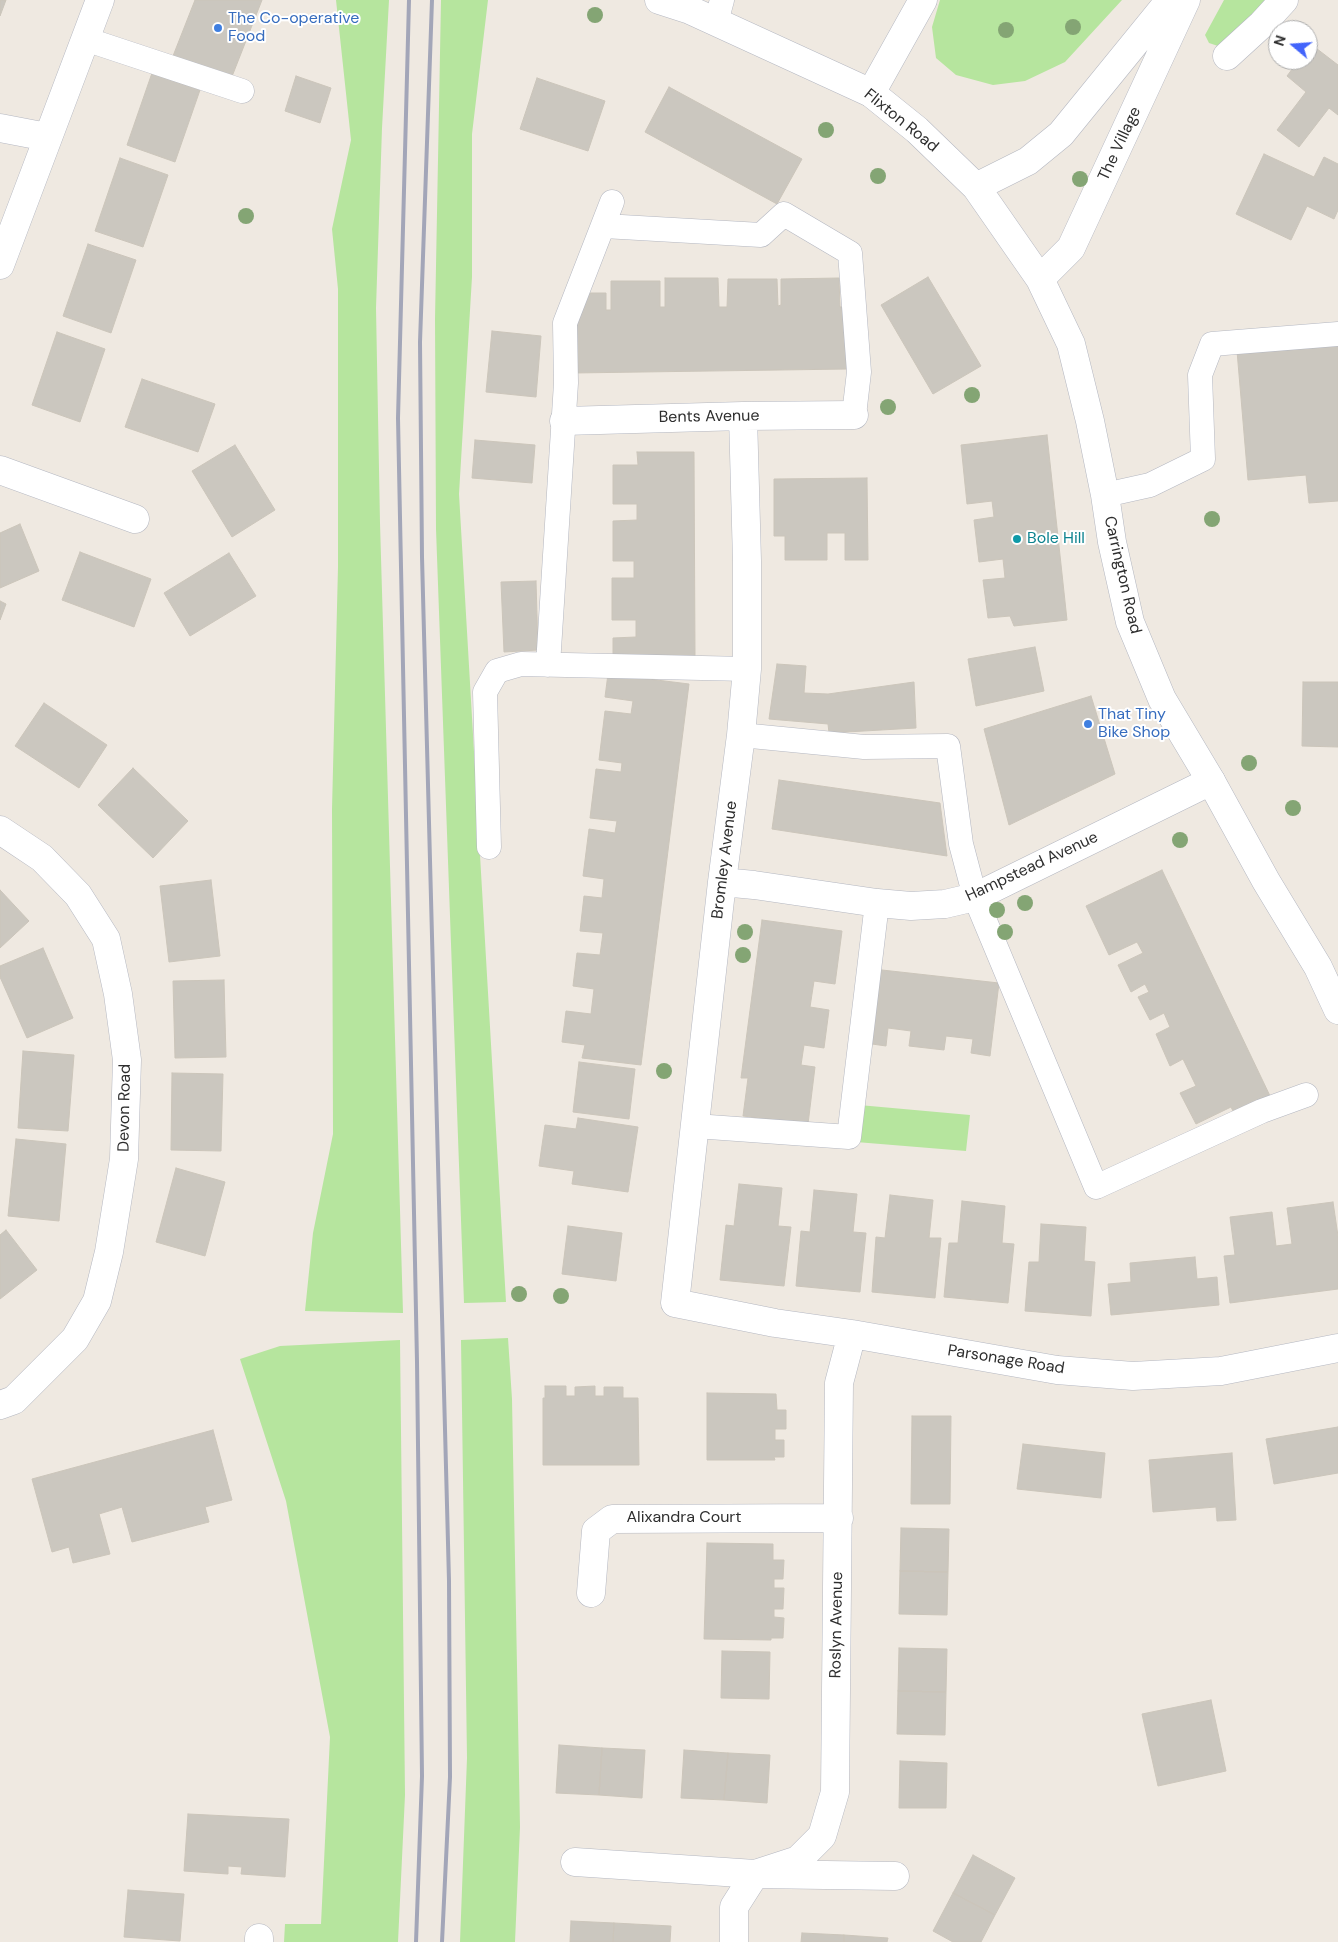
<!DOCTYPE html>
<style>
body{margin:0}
#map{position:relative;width:1338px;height:1942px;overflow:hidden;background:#efe9e1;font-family:"DM Sans",sans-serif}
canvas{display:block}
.north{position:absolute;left:1268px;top:20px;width:50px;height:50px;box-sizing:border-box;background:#fff;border:1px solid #ababab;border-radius:50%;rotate:288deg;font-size:14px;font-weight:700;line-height:20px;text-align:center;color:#2e2e2e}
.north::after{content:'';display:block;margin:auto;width:18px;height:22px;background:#4264fb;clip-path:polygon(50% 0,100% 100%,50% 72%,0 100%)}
</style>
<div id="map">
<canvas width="1338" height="1942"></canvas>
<div class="north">N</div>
</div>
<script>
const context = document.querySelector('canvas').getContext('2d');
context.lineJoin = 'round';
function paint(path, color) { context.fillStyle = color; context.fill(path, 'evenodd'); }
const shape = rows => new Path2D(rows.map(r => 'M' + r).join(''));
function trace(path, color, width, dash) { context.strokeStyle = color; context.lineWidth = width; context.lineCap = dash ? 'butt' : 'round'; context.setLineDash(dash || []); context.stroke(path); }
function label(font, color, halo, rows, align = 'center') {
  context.font = font + ' "DM Sans",sans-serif'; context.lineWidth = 4; context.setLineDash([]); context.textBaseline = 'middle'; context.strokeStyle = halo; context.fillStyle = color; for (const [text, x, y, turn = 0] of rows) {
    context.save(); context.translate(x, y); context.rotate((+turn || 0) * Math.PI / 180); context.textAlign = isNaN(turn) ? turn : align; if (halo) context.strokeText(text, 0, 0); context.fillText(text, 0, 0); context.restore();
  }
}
const green = shape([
 [336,0,389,0,382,128,376,308,380,523,403,1313,305,1311,313,1233,333,1134,332,809,338,567,338,289,332,229,351,140],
 [441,0,488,0,472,134,472,277,459,494,506,1302,464,1303,436,529,435,319],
 [940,0,1122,0,1065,62,1025,81,993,85,956,75,936,58,932,27],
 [1224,0,1270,0,1221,47,1209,43,1205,35],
 [859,1105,970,1115,966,1151,856,1142],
 [508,1338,512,1399,520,1827,515,1942,460,1942,467,1758,461,1340],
 [400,1340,405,1795,398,1942,284,1942,285,1924,321,1924,330,1737,286,1501,240,1359,280,1346]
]);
const building = shape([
 [0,0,6,0,0,16,0,0],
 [195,0,262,0,231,79,173,56,195,0],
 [1312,45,1338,65,1338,115,1329,108,1299,147,1277,130,1306,92,1287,76,1299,60,1308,60,1308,49,1312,45],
 [152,73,200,90,175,162,127,145,152,73],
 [296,76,331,88,320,123,285,111,296,76],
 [537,78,605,101,588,151,520,129,537,78],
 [669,87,802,159,777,204,645,132,669,87],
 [1264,154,1314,177,1324,157,1338,164,1338,210,1334,219,1307,206,1291,240,1236,214,1264,154],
 [120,158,168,175,143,247,95,231,120,158],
 [88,244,136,260,111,333,63,316,88,244],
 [928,277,981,366,933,394,881,305,928,277],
 [665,278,718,278,719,307,727,307,728,279,777,279,778,306,781,305,781,279,839,278,840,307,848,307,848,369,573,373,573,325,584,293,606,293,606,310,611,310,611,281,660,281,660,307,665,307,665,278],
 [492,331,541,336,536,397,486,392,492,331],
 [57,332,105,349,80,422,32,405,57,332],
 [1338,342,1338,501,1309,503,1306,475,1248,480,1237,351,1338,342],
 [142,379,215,404,198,452,125,427,142,379],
 [1047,435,1067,620,1014,626,1010,616,988,618,983,580,1005,578,1003,559,979,562,974,520,994,517,992,501,967,504,961,445,1047,435],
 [475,440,535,445,532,483,472,478,475,440],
 [235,445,275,510,232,537,192,471,235,445],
 [637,452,694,452,695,657,613,658,613,638,636,637,636,620,612,620,612,578,634,578,634,561,613,561,613,521,637,520,637,504,613,504,613,465,638,465,637,452],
 [867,478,868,560,845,560,845,533,827,533,827,560,785,560,785,536,774,536,774,479,867,478],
 [20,524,39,571,0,588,0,533,20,524],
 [80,552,151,579,134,627,62,600,80,552],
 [229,553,256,596,190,636,164,593,229,553],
 [536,581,538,650,504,652,501,582,536,581],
 [0,601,6,604,0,620,0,601],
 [1035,647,1044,691,976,706,968,659,1035,647],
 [777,664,806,666,804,693,828,694,914,682,916,728,829,733,828,724,769,719,777,664],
 [608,674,689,684,641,1065,582,1058,585,1045,562,1042,566,1011,591,1014,594,989,573,986,577,953,600,955,603,933,580,931,584,896,602,898,604,879,583,876,589,829,615,833,617,821,590,818,596,769,621,772,622,763,599,760,605,711,631,714,633,701,605,697,608,674],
 [1303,682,1338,682,1338,747,1302,746,1303,682],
 [1091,696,1115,774,1009,825,984,729,1091,696],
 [44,703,107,745,79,788,15,746,44,703],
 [133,768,188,821,153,858,98,805,133,768],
 [779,780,940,803,947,856,772,829,779,780],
 [1162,870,1271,1098,1235,1115,1231,1107,1196,1124,1180,1093,1196,1086,1183,1059,1170,1066,1156,1034,1170,1027,1164,1013,1150,1020,1138,997,1149,992,1145,984,1131,992,1118,965,1143,953,1137,942,1109,955,1086,906,1162,870],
 [211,880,220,956,169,962,160,886,211,880],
 [0,890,29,921,0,948,0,890],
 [762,920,842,931,835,984,814,981,810,1007,829,1010,824,1048,804,1045,801,1065,815,1067,808,1124,743,1116,748,1078,741,1078,762,920],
 [43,948,73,1018,27,1038,0,977,0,966,43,948],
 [873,969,999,983,990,1056,971,1053,973,1039,946,1036,944,1050,909,1046,911,1031,888,1028,886,1046,865,1043,873,969],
 [224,980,226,1057,175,1058,173,981,224,980],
 [23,1051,74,1055,68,1131,18,1128,23,1051],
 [579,1062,635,1069,629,1119,573,1112,579,1062],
 [172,1073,223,1074,221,1151,171,1150,172,1073],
 [578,1118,638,1127,628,1192,572,1184,574,1171,539,1166,545,1125,576,1129,578,1118],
 [16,1139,66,1144,59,1221,8,1216,16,1139],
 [176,1168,225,1182,205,1256,156,1242,176,1168],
 [739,1184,782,1188,778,1226,791,1227,784,1286,720,1280,726,1225,734,1226,739,1184],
 [814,1190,857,1194,853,1232,866,1233,860,1292,796,1286,801,1231,810,1232,814,1190],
 [890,1195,933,1200,929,1238,941,1238,935,1298,872,1292,876,1237,885,1238,890,1195],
 [962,1201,1005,1206,1002,1243,1014,1244,1008,1303,944,1297,949,1243,958,1243,962,1201],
 [1333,1202,1338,1236,1338,1289,1230,1303,1224,1256,1235,1255,1230,1217,1272,1212,1276,1246,1292,1244,1287,1208,1333,1202],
 [1041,1224,1086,1227,1084,1261,1095,1262,1091,1316,1025,1311,1029,1262,1039,1262,1041,1224],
 [568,1226,622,1233,616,1281,562,1274,568,1226],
 [6,1230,37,1270,0,1299,0,1235,6,1230],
 [1195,1257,1197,1279,1217,1277,1219,1305,1111,1315,1108,1284,1131,1282,1130,1263,1195,1257],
 [545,1386,566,1386,566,1396,575,1396,575,1387,595,1386,595,1396,604,1396,604,1387,623,1387,623,1398,638,1398,639,1465,543,1465,543,1398,545,1398,545,1386],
 [707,1393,776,1394,777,1410,786,1410,786,1429,775,1429,775,1440,784,1440,784,1457,774,1457,775,1460,707,1460,707,1393],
 [912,1416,951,1416,950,1504,911,1504,912,1416],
 [1338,1427,1338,1473,1274,1484,1266,1439,1338,1427],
 [213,1430,232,1500,205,1507,209,1522,132,1542,122,1507,99,1514,110,1554,73,1563,69,1547,52,1552,32,1479,213,1430],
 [1023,1444,1105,1453,1101,1498,1017,1489,1023,1444],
 [1232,1453,1236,1520,1217,1521,1216,1507,1153,1512,1149,1460,1232,1453],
 [901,1528,949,1529,948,1572,900,1571,901,1528],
 [707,1543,773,1544,773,1560,784,1560,783,1579,774,1579,774,1588,784,1588,783,1609,774,1609,774,1617,784,1618,783,1638,771,1638,771,1640,704,1639,707,1543],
 [900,1571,948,1572,947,1615,899,1614,900,1571],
 [899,1648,947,1649,946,1692,898,1691,899,1648],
 [722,1651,770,1652,769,1699,721,1698,722,1651],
 [898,1691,946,1692,945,1735,897,1734,898,1691],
 [1211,1700,1226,1771,1158,1786,1142,1714,1211,1700],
 [559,1745,602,1748,599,1795,556,1793,559,1745],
 [602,1748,645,1750,642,1798,599,1795,602,1748],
 [684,1750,728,1753,724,1800,681,1798,684,1750],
 [728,1753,770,1755,767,1803,724,1800,728,1753],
 [900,1761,947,1763,946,1808,899,1808,900,1761],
 [188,1814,289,1819,285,1877,241,1874,242,1867,228,1866,228,1874,184,1871,188,1814],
 [973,1855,1015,1878,995,1915,953,1893,973,1855],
 [128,1890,184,1894,180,1941,124,1937,128,1890],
 [953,1893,995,1915,981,1942,953,1942,933,1931,953,1893],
 [571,1921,614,1923,613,1942,570,1942,571,1921],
 [614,1923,671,1926,670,1942,613,1942,614,1923],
 [802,1933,844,1935,844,1942,801,1942,802,1933],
 [844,1935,888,1938,887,1942,844,1942,844,1935]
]);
const lane = shape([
 [716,22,722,0],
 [85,39,242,91],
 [604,226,761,235,784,214,850,253,859,372,854,415],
 [1105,495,1150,485,1203,459,1200,375,1212,344,1338,334],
 [548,665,566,383,565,323,612,202],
 [741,735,864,747,948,746,961,844,975,897,1096,1187,1262,1111,1306,1095],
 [489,847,485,692,497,671,521,664,747,669],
 [695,1126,849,1137,877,903]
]);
const street = shape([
 [1227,56,1262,24,1284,0],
 [871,93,923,0],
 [0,128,47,137],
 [0,265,100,0],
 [743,416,747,561,747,669,741,735,722,882,675,1303,775,1323,852,1334,1057,1370,1133,1376,1221,1371,1338,1348],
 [564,421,743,416,854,415],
 [0,470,135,519],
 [0,830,42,858,78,895,106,939,118,994,127,1060,124,1159,109,1252,97,1301,75,1339,14,1400,0,1405],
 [722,882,754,885,877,903,911,906,945,904,975,897,1211,781],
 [591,1593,596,1531,612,1519,839,1518],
 [575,1862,755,1874,895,1876],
 [259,1942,259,1938],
 [734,1942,734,1907,755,1874,798,1860,822,1836,835,1792,839,1383,852,1334]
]);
const secondary = shape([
 [659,0,690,10,871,93,917,130,976,187,1040,279,1071,344,1090,421,1105,495,1112,542,1130,622,1162,699,1211,781,1266,881,1318,967,1338,1010],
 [976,187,1028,161,1061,134,1170,0],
 [1040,279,1071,248,1186,0]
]);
const rail = shape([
 [409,0,398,418,417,1362,422,1776,416,1942],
 [432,0,420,342,422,557,449,1581,450,1777,442,1942]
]);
const trees = [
 [595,15],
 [1073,27],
 [1006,30],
 [826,130],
 [878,176],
 [1080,179],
 [246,216],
 [972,395],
 [888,407],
 [1212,519],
 [1249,763],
 [1293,808],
 [1180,840],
 [1025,903],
 [997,910],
 [745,932],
 [1005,932],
 [743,955],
 [664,1071],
 [519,1294],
 [561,1296]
];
const markers = [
 [218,28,5,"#3f7fe0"],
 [1017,539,5,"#0f9aa8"],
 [1088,724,5,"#3f7fe0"]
];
const shopNames = [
 ["The Co-operative",228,19],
 ["Food",228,37],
 ["That Tiny",1098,715],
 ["Bike Shop",1098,733]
];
const streetNames = [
 ["Flixton Road",901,121,39],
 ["The Village",1120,144,-65],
 ["Bents Avenue",709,417,-1],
 ["Carrington Road",1122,575,77],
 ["Bromley Avenue",725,860,-83],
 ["Hampstead Avenue",1032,867,-25],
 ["Devon Road",125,1108,-89],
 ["Parsonage Road",1006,1360,9],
 ["Alixandra Court",684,1518],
 ["Roslyn Avenue",837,1625,-89]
];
const cultureNames = [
 ["Bole Hill",1027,539]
];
paint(green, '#b6e59e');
paint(building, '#cbc7bf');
trace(building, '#cbc5ba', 1);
trace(lane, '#b4b7c1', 25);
trace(street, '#b4b7c1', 29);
trace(secondary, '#b4b7c1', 29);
trace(lane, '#fff', 24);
trace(street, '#fff', 28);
trace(secondary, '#fff', 28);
trace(rail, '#a3a6b8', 4);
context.fillStyle = '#84a574';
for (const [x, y] of trees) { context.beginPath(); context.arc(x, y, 8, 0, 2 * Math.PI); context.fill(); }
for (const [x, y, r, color] of markers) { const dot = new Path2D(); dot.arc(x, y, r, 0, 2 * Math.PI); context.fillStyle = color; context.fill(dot); trace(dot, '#fff', 2); }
label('16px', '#366cbe', '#fff', shopNames, 'left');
label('16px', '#2e2e2e', '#fff', streetNames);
label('16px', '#0d838f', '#fff', cultureNames, 'left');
</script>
